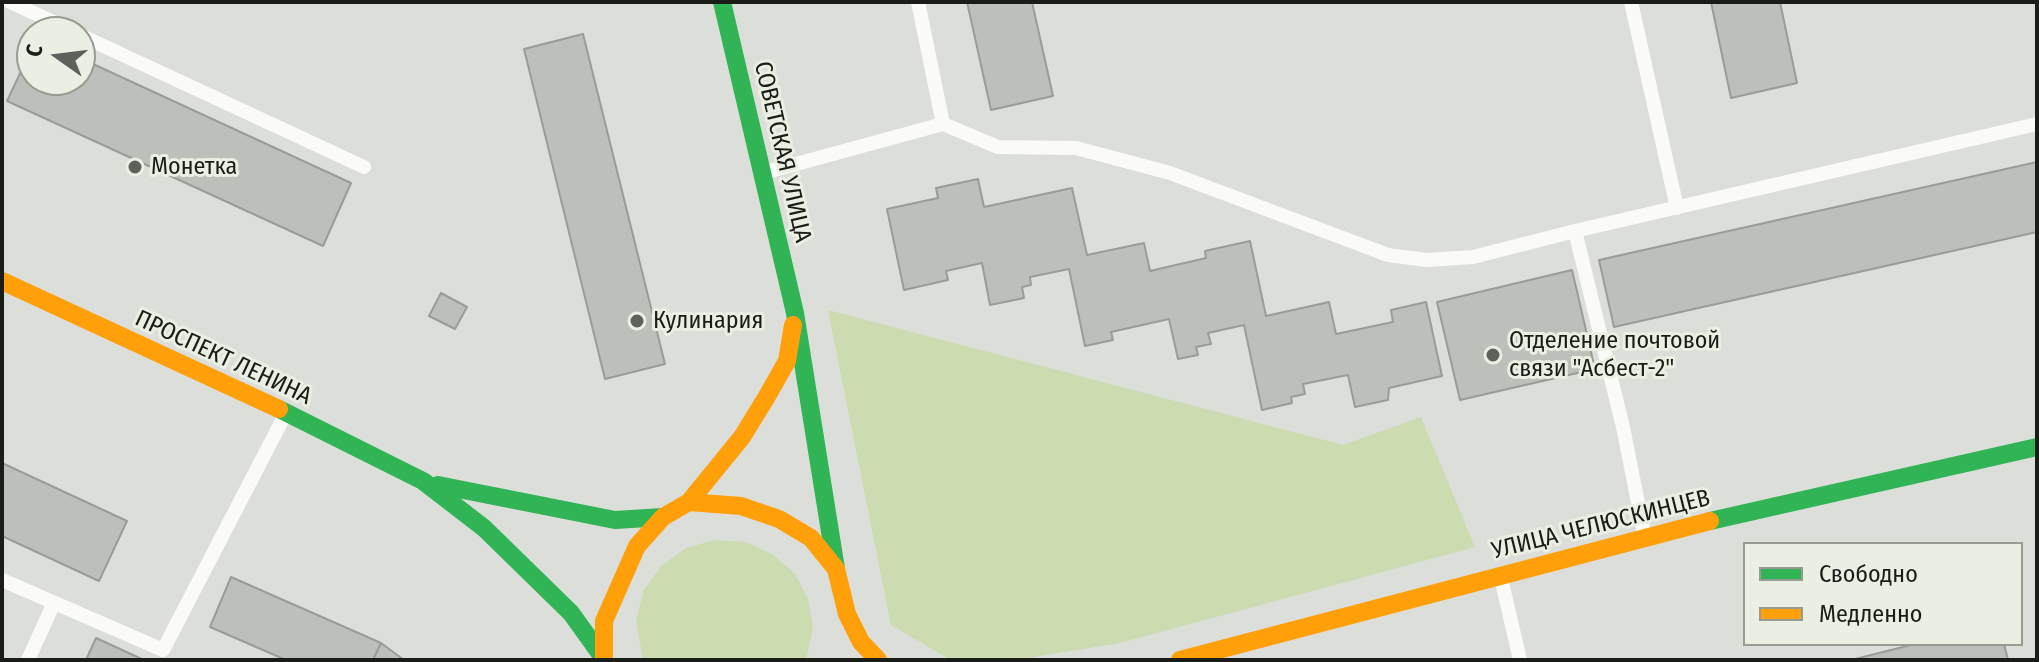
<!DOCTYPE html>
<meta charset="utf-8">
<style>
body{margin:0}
#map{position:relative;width:2039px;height:662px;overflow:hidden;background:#dcded9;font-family:"Fira Sans Condensed",sans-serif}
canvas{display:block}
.frame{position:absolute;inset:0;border:4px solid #1a1c17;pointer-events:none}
.legend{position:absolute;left:1743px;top:542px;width:280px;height:104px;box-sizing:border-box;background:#eaefe3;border:2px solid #979b91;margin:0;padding:10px 14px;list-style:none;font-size:24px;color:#1a1c17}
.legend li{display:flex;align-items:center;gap:16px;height:40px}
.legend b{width:40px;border:2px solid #979b91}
.north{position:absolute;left:16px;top:16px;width:80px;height:80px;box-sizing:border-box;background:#eaefe3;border:2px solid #979b91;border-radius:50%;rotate:284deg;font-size:22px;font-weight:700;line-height:32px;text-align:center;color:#1a1c17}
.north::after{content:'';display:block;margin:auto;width:28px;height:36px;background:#5e605b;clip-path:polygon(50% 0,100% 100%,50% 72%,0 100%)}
</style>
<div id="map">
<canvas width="2039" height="662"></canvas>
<div class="frame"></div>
<ul class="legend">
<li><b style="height:10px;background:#30b455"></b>Свободно</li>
<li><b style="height:10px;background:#ff9f0a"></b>Медленно</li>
</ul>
<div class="north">С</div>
</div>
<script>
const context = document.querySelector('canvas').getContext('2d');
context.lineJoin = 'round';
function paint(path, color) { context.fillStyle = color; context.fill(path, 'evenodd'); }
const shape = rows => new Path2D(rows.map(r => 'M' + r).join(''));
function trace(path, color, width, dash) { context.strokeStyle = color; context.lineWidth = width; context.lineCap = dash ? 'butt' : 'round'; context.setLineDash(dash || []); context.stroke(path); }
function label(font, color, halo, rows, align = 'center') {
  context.font = font + ' "Fira Sans Condensed",sans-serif'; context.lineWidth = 6; context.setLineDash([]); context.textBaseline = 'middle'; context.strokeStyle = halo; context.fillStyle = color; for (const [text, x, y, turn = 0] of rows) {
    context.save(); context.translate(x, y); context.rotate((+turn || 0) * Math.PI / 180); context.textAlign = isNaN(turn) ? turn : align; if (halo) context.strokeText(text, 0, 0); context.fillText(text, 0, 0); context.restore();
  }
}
const green = shape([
 [828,310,1343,445,1421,417,1475,547,1120,643,1015,660,951,660,891,625],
 [715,540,745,542,772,554,795,574,808,599,813,627,806,660,643,660,636,620,644,590,661,566,686,548]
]);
const building = shape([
 [967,2,1032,2,1053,96,991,110,967,2],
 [1711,2,1780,2,1797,83,1731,98,1711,2],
 [583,34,665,364,605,379,524,49,583,34],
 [32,48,32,80,80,80,80,58,351,183,323,246,7,101,32,48],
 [2037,162,2037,232,1614,327,1599,260,2037,162],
 [978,179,984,207,1072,188,1087,255,1144,243,1150,271,1206,258,1205,251,1250,241,1266,316,1329,302,1336,334,1393,322,1391,310,1426,302,1442,376,1389,388,1388,400,1355,407,1348,375,1303,384,1305,394,1291,397,1292,403,1262,410,1244,325,1208,333,1211,344,1196,347,1198,355,1178,359,1169,319,1111,332,1113,340,1085,346,1069,269,1030,277,1031,285,1022,287,1024,298,990,305,982,263,946,271,948,280,904,290,887,209,938,198,936,188,978,179],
 [1572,270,1595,369,1460,400,1437,302,1572,270],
 [441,293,467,307,455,329,429,316,441,293],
 [2,463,127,521,99,581,2,536,2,463],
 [231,577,381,643,373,660,286,660,210,627,231,577],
 [96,638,144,660,86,660,96,638],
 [381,643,404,660,373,660,381,643],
 [1915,644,2004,644,2008,660,1851,660,1915,644]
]);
const lane = shape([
 [10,2,75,32],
 [918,2,943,124],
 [1631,2,1677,208],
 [80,35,364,167],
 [763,173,943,124,998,147,1076,148,1170,173,1388,255,1426,260,1473,257,1575,231,1623,427,1644,533],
 [1575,231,2037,124],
 [1501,578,1520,660],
 [2,580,163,650,286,413],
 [28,660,53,605]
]);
const fast = shape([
 [722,2,795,313,836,569],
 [279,409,423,481,484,528,571,613,604,659],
 [438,485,615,520,663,517],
 [1710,521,2037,447]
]);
const slow = shape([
 [2,281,279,409],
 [689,502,742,437,766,398,787,361,793,325],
 [604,660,604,621,637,546,663,517,689,502,741,506,779,519,811,538,836,569,847,614,861,642,878,660],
 [1180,660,1710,521]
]);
const markers = [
 [135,167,8,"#5e605b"],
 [637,321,8,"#5e605b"],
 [1493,355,8,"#5e605b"]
];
const streetNames = [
 ["СОВЕТСКАЯ УЛИЦА",782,152,77],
 ["ПРОСПЕКТ ЛЕНИНА",223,358,25],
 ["УЛИЦА ЧЕЛЮСКИНЦЕВ",1601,525,-14]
];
const poiNames = [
 ["Монетка",151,167],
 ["Кулинария",653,321],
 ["Отделение почтовой",1509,341],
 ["связи \"Асбест-2\"",1509,369]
];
paint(green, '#ccdbb0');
paint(building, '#bdbfbb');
trace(building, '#9a9c98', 2);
trace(lane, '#fafaf9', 14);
trace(fast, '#30b455', 18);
trace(slow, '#ff9f0a', 18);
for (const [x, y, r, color] of markers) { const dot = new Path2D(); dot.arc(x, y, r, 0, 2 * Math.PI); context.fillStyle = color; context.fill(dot); trace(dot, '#eaefe3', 3); }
label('24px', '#1a1c17', '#eaefe3', streetNames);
label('24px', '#1a1c17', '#eaefe3', poiNames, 'left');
</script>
